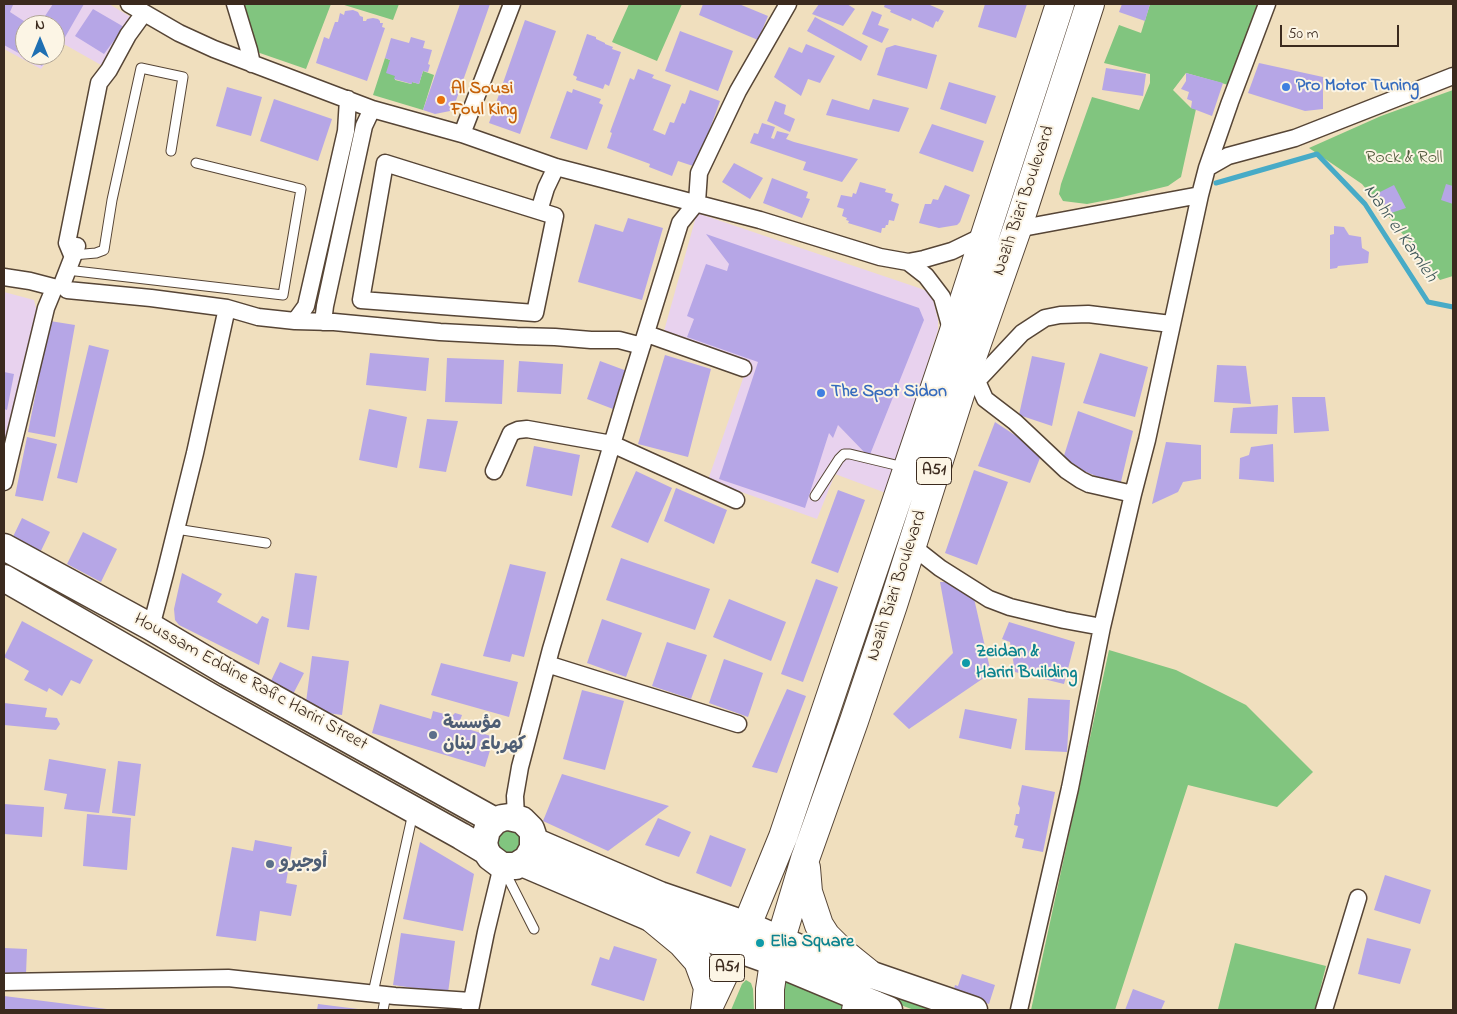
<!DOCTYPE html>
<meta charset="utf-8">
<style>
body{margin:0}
#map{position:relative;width:1457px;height:1014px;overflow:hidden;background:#f0dfbe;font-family:"Indie Flower",sans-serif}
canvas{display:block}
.frame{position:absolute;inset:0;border:5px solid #3b2a1e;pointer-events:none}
.north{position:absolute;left:15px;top:15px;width:50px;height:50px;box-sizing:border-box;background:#fcf5e5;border:1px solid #afa495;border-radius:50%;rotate:0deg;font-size:14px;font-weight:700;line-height:20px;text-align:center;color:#3b2a1e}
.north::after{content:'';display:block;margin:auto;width:18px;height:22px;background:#1f6fb2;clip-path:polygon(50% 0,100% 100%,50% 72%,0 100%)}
.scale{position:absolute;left:1280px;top:25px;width:119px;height:22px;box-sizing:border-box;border:2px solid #3b2a1e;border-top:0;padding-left:6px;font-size:15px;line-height:18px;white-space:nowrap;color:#3b2a1e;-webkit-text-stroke:4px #fcf5e5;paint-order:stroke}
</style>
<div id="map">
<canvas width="1457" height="1014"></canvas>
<div class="frame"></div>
<div class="north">N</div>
<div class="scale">50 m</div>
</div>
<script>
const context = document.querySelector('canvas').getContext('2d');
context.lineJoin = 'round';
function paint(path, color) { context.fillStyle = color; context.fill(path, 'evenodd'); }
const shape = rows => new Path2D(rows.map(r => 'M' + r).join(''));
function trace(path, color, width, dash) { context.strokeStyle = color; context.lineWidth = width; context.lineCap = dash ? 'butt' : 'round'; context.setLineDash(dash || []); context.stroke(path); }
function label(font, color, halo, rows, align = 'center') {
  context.font = font + ' "Indie Flower","Playpen Sans Arabic",sans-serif'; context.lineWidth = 4; context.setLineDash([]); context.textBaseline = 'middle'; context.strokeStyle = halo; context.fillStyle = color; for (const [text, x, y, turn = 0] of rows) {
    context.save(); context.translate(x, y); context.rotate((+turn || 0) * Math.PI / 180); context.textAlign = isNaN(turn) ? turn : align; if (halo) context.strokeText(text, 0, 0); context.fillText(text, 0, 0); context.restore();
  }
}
const built = shape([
 [4,4,109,4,134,19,101,65,62,43,55,52,55,25,25,25,25,55,52,55,41,69,4,49],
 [697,213,919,288,927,291,933,299,938,320,938,330,886,493,835,474,817,519,708,480,748,364,664,331],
 [4,292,34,300,38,316,4,448]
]);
const green = shape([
 [242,4,331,4,306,69,254,51],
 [341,4,399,4,393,20],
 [629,4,682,4,657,61,612,42],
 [1150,4,1264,4,1232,86,1186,73,1173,90,1191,108,1196,109,1181,177,1168,186,1118,198,1087,204,1063,201,1059,194,1061,184,1092,97,1139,110,1150,83,1150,74,1104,63,1119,25,1141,33],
 [385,58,390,60,395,76,395,80,411,84,412,82,419,84,423,71,434,75,423,110,373,95],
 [1453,90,1453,276,1440,280,1362,184,1309,148,1381,116],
 [1109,650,1176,670,1246,705,1313,772,1277,807,1188,785,1115,1010,1031,1010],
 '497 842a12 12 0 1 1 24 0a12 12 0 1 1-24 0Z',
 [1235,943,1326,966,1315,1010,1225,1010,1218,1009],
 [794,959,939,1010,914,1010,791,964],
 [781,978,857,1004,839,1010,782,1010],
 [746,980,751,983,753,989,754,1010,731,1010,742,984]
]);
const stream = shape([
 [1216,183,1317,154,1365,204,1428,302,1453,307]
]);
const building = shape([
 [4,4,13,5,10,12,30,25,25,25,25,55,48,55,42,66,4,45],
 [53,4,84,4,64,39,55,35,55,25,39,25],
 [460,4,490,4,453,109,450,111,435,114,423,110],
 [703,4,739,4,768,16,758,40,699,15],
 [819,4,847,4,855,9,843,26,812,14],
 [885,4,931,4,930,5,944,11,938,22,936,21,933,28,912,18,911,21,890,12,891,10,884,7],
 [985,4,1027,4,1016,38,978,27],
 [1122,4,1150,4,1145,21,1119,12],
 [93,9,124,27,104,54,75,36],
 [353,10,358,12,360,16,363,17,363,21,366,21,367,19,373,18,378,19,380,21,380,23,383,23,382,27,385,28,367,81,316,63,324,37,329,39,335,22,338,22,340,13,344,15,345,11],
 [872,11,882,15,878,25,889,29,882,43,862,34],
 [815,17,868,46,861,61,807,31],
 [525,20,556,31,520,134,489,123],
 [680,31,733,51,718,91,665,71],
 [587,34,596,37,596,39,605,43,605,44,613,47,612,49,621,52,609,86,605,84,603,89,576,80,577,77,573,75],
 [411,37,425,41,423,48,432,50,428,64,430,65,428,72,423,71,419,84,412,82,412,84,394,79,395,76,386,73,390,60,385,58,391,38,409,43],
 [806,44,835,56,820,83,808,79,801,96,774,77,789,47,802,53],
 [895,45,937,55,927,89,877,75,886,48],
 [1259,63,1323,77,1323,109,1305,111,1248,93],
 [1106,68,1146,74,1143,96,1102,90],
 [638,69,654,75,652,78,671,85,653,130,665,135,670,122,674,123,682,103,685,104,690,90,720,101,696,167,678,161,672,176,649,167,650,164,607,148,612,133,610,132,630,78,634,80],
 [1186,73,1223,83,1212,116,1191,108,1192,101,1187,99,1189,92,1181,89,1186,81],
 [949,82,996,96,986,124,940,109],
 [227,87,262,97,251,136,216,126],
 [573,89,601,99,599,103,603,105,587,150,550,138,567,91,572,93],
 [274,99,332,119,318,161,260,141],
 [832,99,869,110,873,99,909,108,899,132,826,115],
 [775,101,786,105,784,114,795,119,790,132,767,121],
 [762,123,775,127,771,138,774,139,777,131,789,134,786,139,794,142,858,159,842,182,803,170,806,162,750,143,754,133,758,134],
 [932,124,984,141,973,172,919,153],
 [734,163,763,178,750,199,722,182],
 [772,178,808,192,806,198,810,199,802,218,763,203],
 [860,182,886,189,885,192,893,194,891,201,899,204,894,221,889,220,888,225,886,225,885,228,882,228,881,233,848,223,849,221,846,220,847,218,842,216,844,209,837,207,841,195,852,197,853,193,856,194],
 [1446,184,1453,186,1453,204,1441,200],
 [945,185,970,195,960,222,957,225,939,228,919,223,925,204,931,204,933,199,938,200],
 [1394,185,1406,208,1388,214,1378,193],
 [628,218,663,228,642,300,578,282,595,224,623,232],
 [1334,226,1344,227,1349,235,1361,237,1362,248,1369,252,1368,263,1338,266,1337,268,1330,269,1330,235,1334,234],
 [706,234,919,308,924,320,869,457,838,425,833,438,829,433,805,508,719,479,758,362,687,337,694,319,687,316,706,264,727,271,729,264],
 [50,321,75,325,55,437,28,432],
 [89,345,109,350,77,483,57,478],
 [370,353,429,358,426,391,366,385],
 [1100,353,1148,367,1135,417,1083,403],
 [665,355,711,369,688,457,638,444],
 [1032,356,1065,363,1052,426,1019,415],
 [447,358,504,360,502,404,445,402],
 [519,361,563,364,561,394,517,392],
 [600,361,627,371,613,409,587,399],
 [1217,365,1246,366,1251,404,1214,402],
 [4,372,14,374,7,410,4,409],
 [1292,397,1325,397,1329,431,1294,433],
 [1278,405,1277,434,1230,433,1233,408],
 [369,409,407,417,397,468,359,460],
 [1078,411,1133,431,1120,486,1062,462],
 [427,419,458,421,446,472,419,468],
 [995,422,1042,453,1030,483,978,466],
 [27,437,57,444,43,501,15,496],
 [1166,442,1201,445,1201,479,1183,482,1178,492,1152,504],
 [1273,444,1274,482,1239,479,1240,458,1249,455,1251,447],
 [534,446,580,455,572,496,526,486],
 [974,470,1008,482,977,565,945,553],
 [636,471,672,488,648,543,611,527],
 [676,488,727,510,714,544,664,521],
 [838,490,865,500,838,573,811,563],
 [22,518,50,532,38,557,10,543],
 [83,532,117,549,101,582,67,564],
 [621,558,710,589,695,630,606,600],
 [510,564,546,572,524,657,512,654,510,662,483,656],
 [182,573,222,594,217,602,257,624,262,616,269,619,259,665,179,625,175,620,174,609],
 [295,573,317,576,309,630,287,627],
 [816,579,838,587,803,682,781,674],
 [940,582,956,582,973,594,991,673,909,729,893,714,953,653],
 [729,599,786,622,771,661,713,637],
 [602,619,642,633,626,677,587,663],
 [22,621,93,660,80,684,71,680,62,696,49,688,47,692,24,680,29,671,4,657],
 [1009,622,1075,642,1064,684,1015,672,1010,642,1002,639],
 [667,642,707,655,691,699,652,686],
 [312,656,349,661,342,715,305,710],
 [724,659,763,673,748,717,709,703],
 [280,662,304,673,291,698,268,687],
 [441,663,518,682,509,717,431,695],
 [787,689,806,696,777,773,752,767],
 [582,690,624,701,605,770,563,759],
 [1028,698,1070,700,1067,752,1025,750],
 [4,703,47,708,45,717,57,718,60,724,56,730,4,725],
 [380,704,431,719,433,711,452,716,455,713,462,715,458,726,494,737,485,767,372,733],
 [965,709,1017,719,1011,749,959,738],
 [49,759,106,769,99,813,64,809,67,794,44,790],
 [118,761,141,764,135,816,112,813],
 [562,774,669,806,608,851,543,821],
 [1022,785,1055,792,1043,852,1022,848,1024,839,1015,837,1018,826,1014,825,1016,814,1019,814,1020,808,1018,804],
 [4,804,44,807,42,837,4,834],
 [87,814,131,818,127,870,83,866],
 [658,818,691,832,679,857,645,845],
 [710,835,746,849,731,887,696,873],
 [255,840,292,847,286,883,297,885,291,916,260,911,256,941,216,936,232,847,253,851],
 [420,842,474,874,463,931,403,919],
 [1385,875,1431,890,1420,924,1374,910],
 [401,933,455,941,448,993,393,985],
 [1367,938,1411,949,1400,984,1358,974],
 [614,946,657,959,644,1001,591,985,600,957,609,960],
 [4,948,27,949,26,974,4,974],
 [962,974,995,985,989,1004,953,993,955,985,958,986],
 [1133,989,1165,1001,1161,1010,1125,1010],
 [4,996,107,1009,107,1010,4,1010],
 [318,1004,358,1009,358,1010,317,1010]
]);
const lane = shape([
 [73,255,96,253,104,250,112,200,141,68,183,77,171,151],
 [67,270,283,295,301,189,196,163],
 [815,496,839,459,844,454,850,454,904,467],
 [176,529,266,543],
 [504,870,534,929],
 [373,993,413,813],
 [383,1010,386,995]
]);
const street = shape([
 [129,4,179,33,214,49,372,109,462,134,556,167,760,220,880,257,908,262,924,259,952,251,985,235],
 [235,4,249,50,252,64],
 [462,134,512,4],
 [1207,168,1228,156,1295,138,1453,76],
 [539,211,555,216,535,313,361,300,385,163,539,211,546,188,556,167],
 [1017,229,1200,195],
 [72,255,67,243,99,83,109,70,128,35,144,13],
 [908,262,926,276,942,297,951,329],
 [4,277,30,281,53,287],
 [63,282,77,246],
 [67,290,151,298,227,308,258,317,295,321,334,322,440,332,517,336,555,337,591,340,619,340,642,346],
 [295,321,306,306,346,131,348,99],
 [323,322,325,306,364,126,372,109],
 [647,334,743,368],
 [973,372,985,399,1015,422,1066,470,1081,480,1089,484,1133,494],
 [976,382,1022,333,1045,318,1060,315,1088,314,1171,324],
 [494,471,511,433,518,430,527,429,612,444,736,500],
 [4,482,46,308,53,291],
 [912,546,940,568,989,599,1010,607,1035,613,1064,620,1102,627],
 [151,627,165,574,195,453,227,308],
 [547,664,738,724],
 [516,818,515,796,520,767,551,649,627,394,680,223,697,202,699,173,738,91,788,4],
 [4,982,228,978,395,996,471,1001],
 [470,1010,486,932,502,866],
 [1019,1010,1070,788,1102,627,1133,494,1147,440,1200,195,1207,168,1230,102,1267,4],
 [1324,1010,1358,898]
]);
const primary = shape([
 [4,547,151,627,227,672,495,821],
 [4,578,218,701,461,836,486,851,490,857,502,866,516,866,527,859,533,848,533,835,531,829,522,820,509,817,502,818,495,821,487,830,484,843,486,851],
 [534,841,660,895,747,925,820,957,974,1010],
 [522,863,653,919,774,962,889,1010]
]);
const highway = shape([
 [806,868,808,892,819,925,826,936,842,952,868,973],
 [653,919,682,943,698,961,708,988,705,1010],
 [707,1010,747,925,783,837,953,334,1060,4],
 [770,1010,770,989,774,962,805,859,854,721,893,605,970,363,1017,229,1090,4],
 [856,1010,874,1005]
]);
const markers = [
 [1286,87,5,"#3f7fe0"],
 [441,100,5,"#e8710a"],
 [821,393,5,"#3f7fe0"],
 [966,663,5,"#0f9aa8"],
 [433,735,5,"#5c6f8a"],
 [270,864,5,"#5c6f8a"],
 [760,943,5,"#0f9aa8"]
];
const shields = [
 [934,471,35],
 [727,968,35]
];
const shieldNames = [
 ["A51",934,471],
 ["A51",727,968]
];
const shopNames = [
 ["Pro Motor Tuning",1296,87],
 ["The Spot Sidon",831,393]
];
const foodNames = [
 ["Al Sousi",451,90],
 ["Foul King",451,111]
];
const parkNames = [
 ["Rock & Roll",1404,159]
];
const streetNames = [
 ["Nazih Bizri Boulevard",1025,201,-71],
 ["Nazih Bizri Boulevard",898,586,-72],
 ["Houssam Eddine Rafic Hariri Street",250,683,29]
];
const cultureNames = [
 ["Zeidan &",976,653],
 ["Hariri Building",976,674],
 ["Elia Square",770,943]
];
const serviceNames = [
 ["مؤسسة",443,725],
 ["كهرباء لبنان",443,746],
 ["أوجيرو",280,864]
];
const waterNames = [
 ["Nahr el Kamleh",1399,234,55]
];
paint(built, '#e8d2ee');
paint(green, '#81c57f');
trace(stream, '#47abc7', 5);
paint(building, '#b6a6e6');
trace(lane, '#564536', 11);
trace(street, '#564536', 19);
trace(primary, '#564536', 29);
trace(highway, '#564536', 30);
trace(lane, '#fff', 9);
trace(street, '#fff', 16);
trace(primary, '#fff', 26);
trace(highway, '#fff', 28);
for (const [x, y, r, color] of markers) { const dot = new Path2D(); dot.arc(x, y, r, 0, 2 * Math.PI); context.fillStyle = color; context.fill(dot); trace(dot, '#fcf5e5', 2); }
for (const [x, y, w] of shields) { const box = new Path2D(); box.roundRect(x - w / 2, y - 13.5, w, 27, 4); context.fillStyle = '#fcf5e5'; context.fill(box); trace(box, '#3b2a1e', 1); }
label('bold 16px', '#3b2a1e', null, shieldNames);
label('bold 18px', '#366cbe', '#fcf5e5', shopNames, 'left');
label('bold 18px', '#c56008', '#fcf5e5', foodNames, 'left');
label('18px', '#50583b', '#fcf5e5', parkNames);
label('18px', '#3b2a1e', '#fcf5e5', streetNames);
label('bold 18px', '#0d838f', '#fcf5e5', cultureNames, 'left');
label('bold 18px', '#4e5e75', '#fcf5e5', serviceNames, 'left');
label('italic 19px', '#3f5759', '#fcf5e5', waterNames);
</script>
